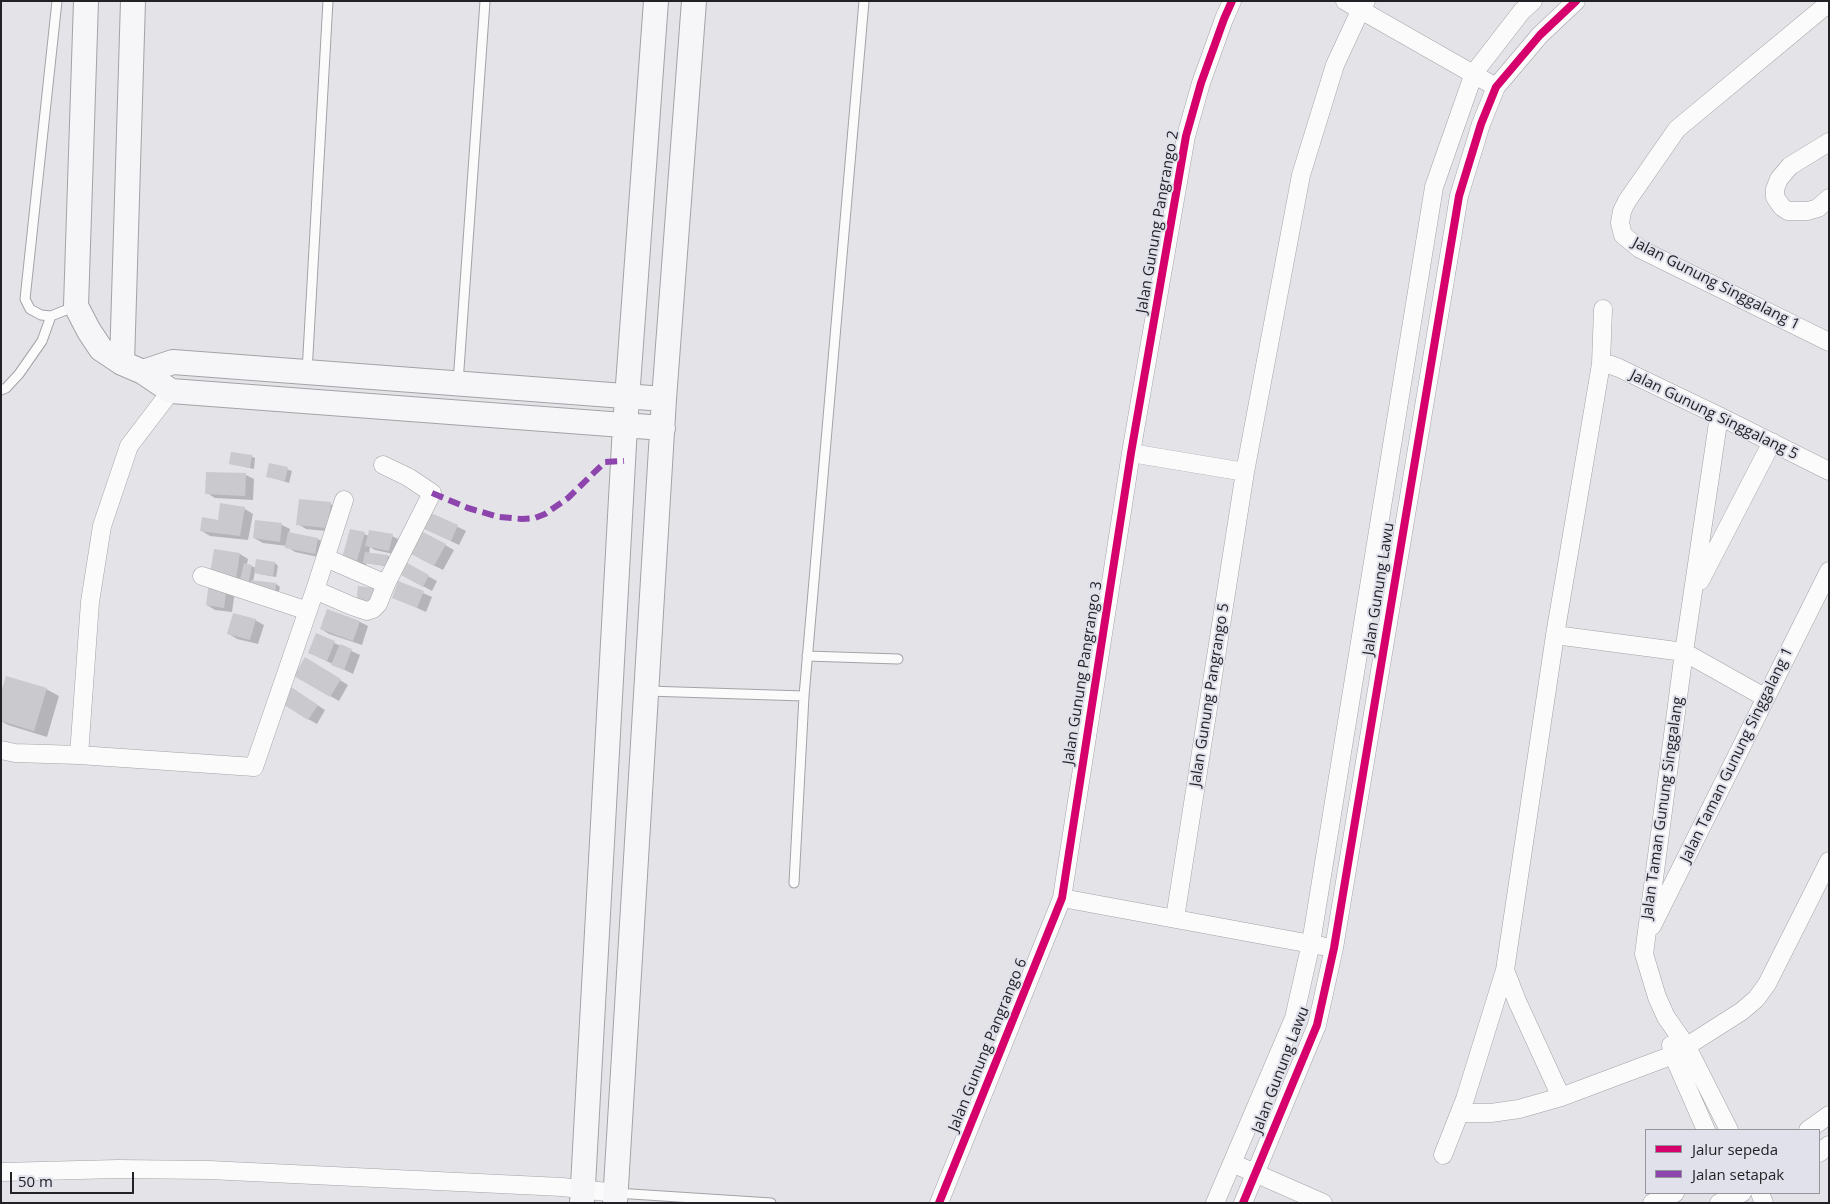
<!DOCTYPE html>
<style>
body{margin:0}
#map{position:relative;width:1830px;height:1204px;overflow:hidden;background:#e3e3e8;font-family:"Open Sans",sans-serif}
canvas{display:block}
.frame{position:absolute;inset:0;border:2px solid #222226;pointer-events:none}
.legend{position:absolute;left:1645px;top:1129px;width:175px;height:65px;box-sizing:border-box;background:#e0e1eb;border:1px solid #94959c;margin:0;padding:6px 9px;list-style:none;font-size:15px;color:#222226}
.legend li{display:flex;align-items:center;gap:10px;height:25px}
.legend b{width:25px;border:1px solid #94959c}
.scale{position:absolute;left:10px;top:1172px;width:124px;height:22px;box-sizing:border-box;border:2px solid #222226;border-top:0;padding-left:6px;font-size:15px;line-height:18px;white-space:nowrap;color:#222226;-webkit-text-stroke:4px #e0e1eb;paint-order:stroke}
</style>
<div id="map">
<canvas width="1830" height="1204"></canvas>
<div class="frame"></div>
<ul class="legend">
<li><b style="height:6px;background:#d6006c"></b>Jalur sepeda</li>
<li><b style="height:6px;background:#8e44ad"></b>Jalan setapak</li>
</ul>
<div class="scale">50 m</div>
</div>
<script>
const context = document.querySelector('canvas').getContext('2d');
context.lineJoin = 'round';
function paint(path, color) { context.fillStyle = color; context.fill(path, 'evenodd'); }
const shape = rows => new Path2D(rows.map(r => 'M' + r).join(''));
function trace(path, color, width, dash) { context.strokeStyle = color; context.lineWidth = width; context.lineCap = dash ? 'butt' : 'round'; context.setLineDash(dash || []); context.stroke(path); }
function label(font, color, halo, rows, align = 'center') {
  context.font = font + ' "Open Sans",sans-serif'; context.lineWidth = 4; context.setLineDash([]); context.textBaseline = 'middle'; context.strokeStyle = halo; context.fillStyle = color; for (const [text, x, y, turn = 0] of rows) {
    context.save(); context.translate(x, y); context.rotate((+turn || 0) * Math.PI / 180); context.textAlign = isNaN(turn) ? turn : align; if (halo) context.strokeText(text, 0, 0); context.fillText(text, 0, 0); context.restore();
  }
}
const shadow = shape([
 [251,456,255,458,254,469,231,464],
 [270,464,292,471,289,483,267,476],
 [246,475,254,479,253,500,215,498,207,493],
 [221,504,245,509,253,514,248,540,210,536,202,531,219,521],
 [330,504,339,508,336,532,306,529,298,524],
 [432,514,466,531,459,545,434,533],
 [282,525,290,529,289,534,318,539,326,544,323,558,295,552,287,547,287,546,263,543,254,538],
 [364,534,369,536,392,536,400,540,398,555,375,550,370,547,369,554,388,556,391,558,390,567,366,563,366,565,352,562],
 [445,545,454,550,443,570,419,558],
 [240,554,248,559,247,564,256,568,275,563,278,566,276,577,259,574,255,572,253,581,276,584,280,587,278,595,219,578],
 [408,565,437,581,432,591,402,575],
 [210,583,235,591,232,612,215,610,207,605],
 [423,593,432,597,426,612,393,597],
 [328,610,360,622,368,626,362,645,329,634,321,629],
 [255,620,264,625,258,644,237,639,229,634],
 [317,635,360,655,353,674,318,657],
 [305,659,348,685,339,701,296,676],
 [46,689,59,696,47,737,8,725,1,721,1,693],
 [300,694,325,710,317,724,308,719]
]);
const building = shape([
 [231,452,252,455,250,468,229,464],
 [269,463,288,467,285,481,266,477],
 [206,472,246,473,245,496,205,494],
 [299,499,331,502,328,528,296,525],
 [220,503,245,507,240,536,200,531,202,517,218,520],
 [431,513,458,525,451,541,424,529],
 [255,520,282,523,280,542,253,538],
 [350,529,365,532,357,561,342,558],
 [369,530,393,534,389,551,365,546],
 [421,531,446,544,434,566,409,553],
 [288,532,318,538,315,554,285,548],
 [214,549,240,553,236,579,210,574],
 [365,552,388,555,387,566,363,563],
 [256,559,275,562,273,576,254,573],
 [244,563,252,565,248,586,239,584],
 [407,563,429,575,423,587,401,575],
 [251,580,276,583,275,594,250,590],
 [398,581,424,591,417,608,392,598],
 [209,582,227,585,224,608,206,605],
 [358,586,374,588,372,606,356,605],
 [327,609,360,621,353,641,320,629],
 [233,613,256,619,250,640,227,634],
 [316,633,335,641,327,661,308,653],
 [340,644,352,649,344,670,331,665],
 [305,657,341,679,330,697,294,676],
 [6,676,47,688,34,731,1,721,1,692],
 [291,687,318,705,308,720,281,703]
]);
const lane = shape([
 [51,316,41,315,30,309,25,299,57,1],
 [307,372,328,1],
 [458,383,485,1],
 [1,390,6,388,19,374,42,341,51,316,76,306],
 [807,656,898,659],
 [647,691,804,696],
 [794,883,804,696,864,1],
 [616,1193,771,1203]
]);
const street = shape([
 [1345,1,1496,87],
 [1829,3,1677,129,1627,201,1622,211,1620,223,1623,235,1640,249,1829,342],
 [1829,142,1790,166,1779,179,1775,189,1775,197,1782,207,1788,211,1808,211,1818,208,1829,198],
 [1601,364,1611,365,1619,368,1719,416,1829,471],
 [1719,416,1684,652,1644,954,1657,997,1666,1017,1687,1047,1729,1130],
 [1131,453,1245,472],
 [326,558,386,584],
 [202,576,308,611],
 [1700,581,1772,442],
 [315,590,352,606,367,611,373,609,378,604,386,584,432,493,408,477,383,465],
 [1555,635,1684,652,1766,698],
 [1,750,15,753,79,755,254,767,315,590,344,500],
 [79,755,90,602,102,526,129,446,171,391],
 [1062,898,1322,946],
 [1175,918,1245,472,1301,175,1335,65,1360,11,1366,1],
 [1652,926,1829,571],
 [1505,970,1517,1001,1561,1097],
 [1671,1045,1673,1055,1706,1130],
 [1460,1113,1491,1113,1519,1109,1561,1097,1673,1055,1742,1011,1756,999,1767,984,1829,861],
 [1808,1130,1829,1115],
 [1819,1153,1829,1145],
 [1443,1155,1465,1099,1505,970,1555,635,1601,364,1603,309],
 [1232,1163,1323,1203],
 [1,1172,118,1169,209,1170,562,1187,616,1193],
 [1760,1193,1764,1203],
 [939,1203,1062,898,1131,453,1186,136,1201,83,1224,19,1232,1],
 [1215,1203,1294,1018,1311,943,1434,187,1474,73,1522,11,1533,1],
 [1243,1203,1317,1025,1334,948,1459,196,1481,124,1496,87,1540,35,1576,1],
 [1652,1203,1675,1193],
 [1719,1203,1742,1193]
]);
const secondary = shape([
 [86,1,76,306,89,331,101,349,122,363,143,372,171,391,663,428],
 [122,363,133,1],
 [143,372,173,362,664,399],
 [582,1203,625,426,656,1],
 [615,1203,664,399,694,1]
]);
const quiet = shape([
 [432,493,468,508,499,517,522,519,535,518,545,514,568,498,605,462,624,461]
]);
const cycleway = shape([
 [939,1203,1062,898,1131,453,1186,136,1201,83,1224,19,1232,1],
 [1243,1203,1317,1025,1334,948,1459,196,1481,124,1496,87,1540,35,1576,1]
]);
const streetNames = [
 ["Jalan Gunung Pangrango 2",1158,222,-80],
 ["Jalan Gunung Singgalang 1",1716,284,27],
 ["Jalan Gunung Singgalang 5",1714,415,26],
 ["Jalan Gunung Lawu",1379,589,-81],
 ["Jalan Gunung Pangrango 3",1083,673,-81],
 ["Jalan Gunung Pangrango 5",1210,695,-81],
 ["Jalan Taman Gunung Singgalang 1",1737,755,-64],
 ["Jalan Taman Gunung Singgalang",1663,808,-82],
 ["Jalan Gunung Pangrango 6",988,1045,-68],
 ["Jalan Gunung Lawu",1281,1070,-69]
];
paint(shadow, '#0003');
paint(building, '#cacace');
trace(lane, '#a3a3a7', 11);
trace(street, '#a3a3a7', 19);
trace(secondary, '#a3a3a7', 26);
trace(lane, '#fbfbfc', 9);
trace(street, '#fbfbfc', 18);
trace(secondary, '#f6f6f8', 24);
trace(quiet, '#8e44ad', 6, [12, 6]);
trace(cycleway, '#d6006c', 8);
label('15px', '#222226', '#e0e1eb', streetNames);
</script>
